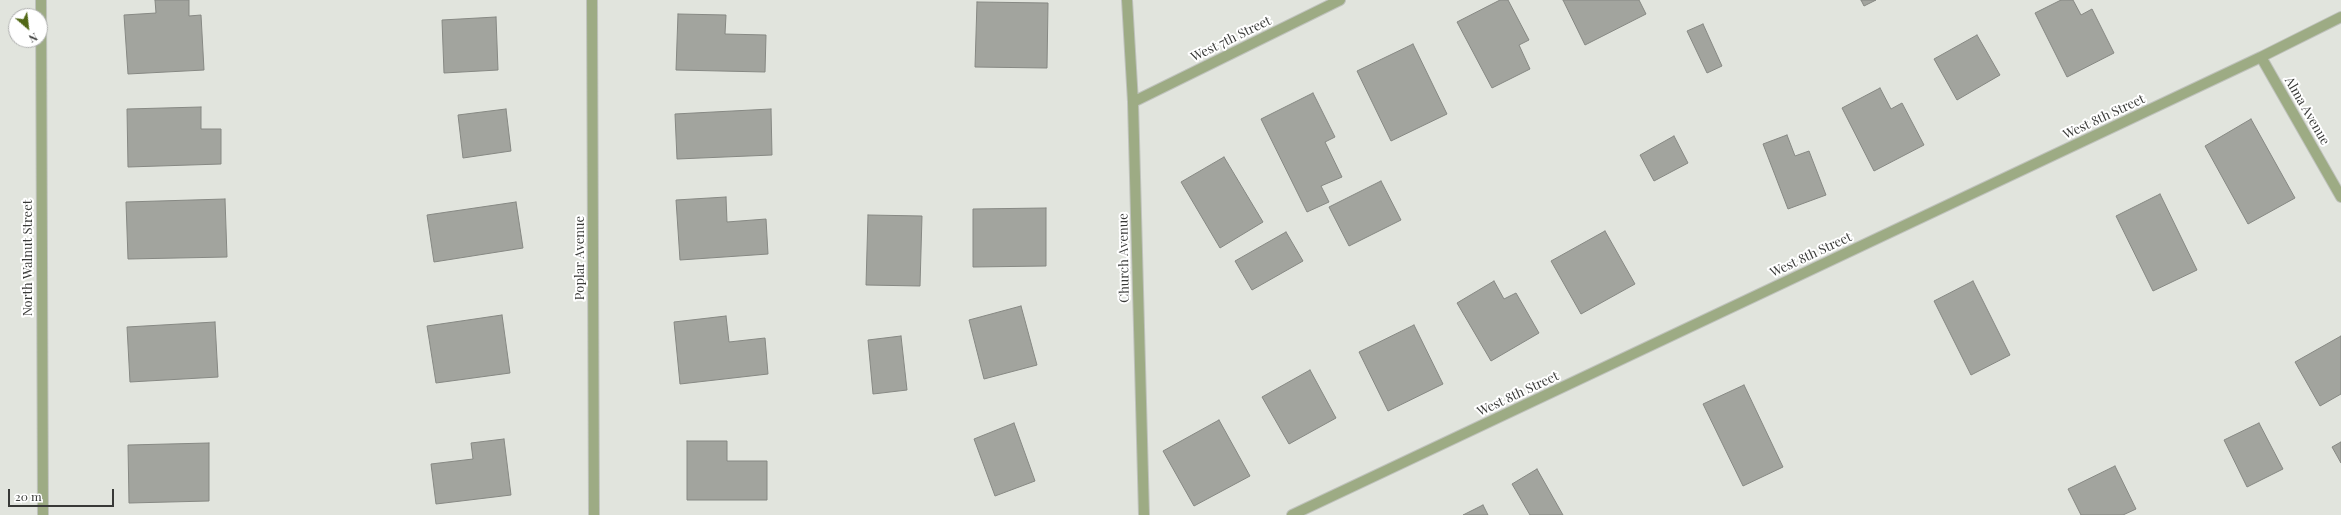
<!DOCTYPE html>
<style>
body{margin:0}
#map{position:relative;width:2341px;height:515px;overflow:hidden;background:#e1e4dd;font-family:"Playfair Display",serif}
canvas{display:block}
.north{position:absolute;left:8px;top:8px;width:40px;height:40px;box-sizing:border-box;background:#fff;border:1px solid #afb0af;border-radius:50%;rotate:152deg;font-size:11px;font-weight:700;line-height:16px;text-align:center;color:#383937}
.north::after{content:'';display:block;margin:auto;width:14px;height:18px;background:#526816;clip-path:polygon(50% 0,100% 100%,50% 72%,0 100%)}
.scale{position:absolute;left:8px;top:489px;width:106px;height:18px;box-sizing:border-box;border:2px solid #383937;border-top:0;padding-left:5px;font-size:12px;line-height:14px;white-space:nowrap;color:#383937;-webkit-text-stroke:3px #fff;paint-order:stroke}
</style>
<div id="map">
<canvas width="2341" height="515"></canvas>
<div class="north">N</div>
<div class="scale">20 m</div>
</div>
<script>
const context = document.querySelector('canvas').getContext('2d');
context.lineJoin = 'round';
function paint(path, color) { context.fillStyle = color; context.fill(path, 'evenodd'); }
const shape = rows => new Path2D(rows.map(r => 'M' + r).join(''));
function trace(path, color, width, dash) { context.strokeStyle = color; context.lineWidth = width; context.lineCap = dash ? 'butt' : 'round'; context.setLineDash(dash || []); context.stroke(path); }
function label(font, color, halo, rows, align = 'center') {
  context.font = font + ' "Playfair Display",serif'; context.lineWidth = 4; context.setLineDash([]); context.textBaseline = 'middle'; context.strokeStyle = halo; context.fillStyle = color; for (const [text, x, y, turn = 0] of rows) {
    context.save(); context.translate(x, y); context.rotate((+turn || 0) * Math.PI / 180); context.textAlign = isNaN(turn) ? turn : align; if (halo) context.strokeText(text, 0, 0); context.fillText(text, 0, 0); context.restore();
  }
}
const building = shape([
 [155,0,189,0,189,16,201,15,204,70,128,74,124,15,156,13,155,0],
 [1500,0,1508,0,1529,40,1519,45,1530,69,1492,88,1457,22,1500,0],
 [1563,0,1639,0,1646,14,1585,45,1563,0],
 [1861,0,1876,0,1864,6,1861,0],
 [2061,0,2073,0,2081,15,2092,9,2114,53,2067,77,2035,13,2061,0],
 [977,2,1048,3,1047,68,975,67,977,2],
 [678,14,726,15,725,34,766,35,765,72,676,70,678,14],
 [496,17,498,70,444,73,442,20,496,17],
 [1703,24,1722,66,1707,73,1687,31,1703,24],
 [1977,35,2000,75,1957,100,1934,59,1977,35],
 [1413,44,1447,114,1391,141,1357,71,1413,44],
 [1880,88,1891,109,1902,103,1924,145,1874,171,1842,108,1880,88],
 [1313,93,1335,137,1325,142,1342,177,1321,186,1329,202,1307,212,1261,119,1313,93],
 [201,107,201,129,221,129,221,164,128,167,127,109,201,107],
 [506,109,511,151,463,158,458,115,506,109],
 [771,109,772,155,677,159,675,114,771,109],
 [2251,119,2295,198,2248,224,2205,146,2251,119],
 [1787,135,1795,156,1809,151,1826,195,1788,209,1763,144,1787,135],
 [1674,136,1688,163,1654,181,1640,155,1674,136],
 [1224,157,1263,222,1220,248,1181,182,1224,157],
 [1381,181,1401,220,1349,246,1329,207,1381,181],
 [2160,194,2197,270,2153,291,2116,216,2160,194],
 [726,197,727,222,766,219,768,254,680,260,676,200,726,197],
 [225,199,227,257,128,259,126,202,225,199],
 [516,202,523,248,434,262,427,215,516,202],
 [1046,208,1046,266,973,267,973,209,1046,208],
 [868,215,922,216,920,286,866,285,868,215],
 [1605,231,1635,284,1581,314,1551,261,1605,231],
 [1286,232,1303,261,1252,290,1235,261,1286,232],
 [1494,281,1504,299,1516,293,1539,333,1491,361,1457,303,1494,281],
 [1973,281,2010,355,1971,375,1934,301,1973,281],
 [1021,306,1037,365,984,379,969,320,1021,306],
 [502,315,510,373,436,383,427,326,502,315],
 [726,316,729,342,765,338,768,374,680,384,674,322,726,316],
 [215,322,218,377,130,382,127,327,215,322],
 [1414,325,1443,384,1388,411,1359,352,1414,325],
 [901,336,907,390,873,394,868,340,901,336],
 [2341,336,2341,394,2320,406,2295,362,2341,336],
 [1310,370,1336,418,1289,444,1262,397,1310,370],
 [1744,385,1783,467,1743,486,1703,404,1744,385],
 [1219,420,1250,476,1194,506,1163,451,1219,420],
 [1014,423,1035,481,995,496,974,439,1014,423],
 [2259,423,2283,469,2247,487,2224,440,2259,423],
 [504,439,511,495,436,504,431,464,473,459,471,443,504,439],
 [687,441,727,441,727,461,767,461,767,500,687,500,687,441],
 [2341,442,2341,463,2332,447,2341,442],
 [209,443,209,501,129,503,128,445,209,443],
 [2115,466,2136,509,2123,515,2081,515,2068,489,2115,466],
 [1537,469,1563,515,1530,515,1512,484,1537,469],
 [1483,505,1488,515,1463,515,1483,505]
]);
const street = shape([
 [41,0,43,515],
 [592,0,594,515],
 [1127,0,1133,102,1144,515],
 [2261,57,2341,197],
 [1133,102,1340,0],
 [1292,515,2261,57,2341,17]
]);
const streetNames = [
 ["West 7th Street",1231,39,-26],
 ["Alma Avenue",2307,111,60],
 ["West 8th Street",2104,117,-25],
 ["West 8th Street",1811,255,-25],
 ["North Walnut Street",28,258,-90],
 ["Poplar Avenue",580,258,-90],
 ["Church Avenue",1124,258,-91],
 ["West 8th Street",1518,394,-25]
];
paint(building, '#a2a49e');
trace(building, '#868883', 1);
trace(street, '#bfc2bc', 12);
trace(street, '#9dab84', 10);
label('13px', '#383937', '#fff', streetNames);
</script>
